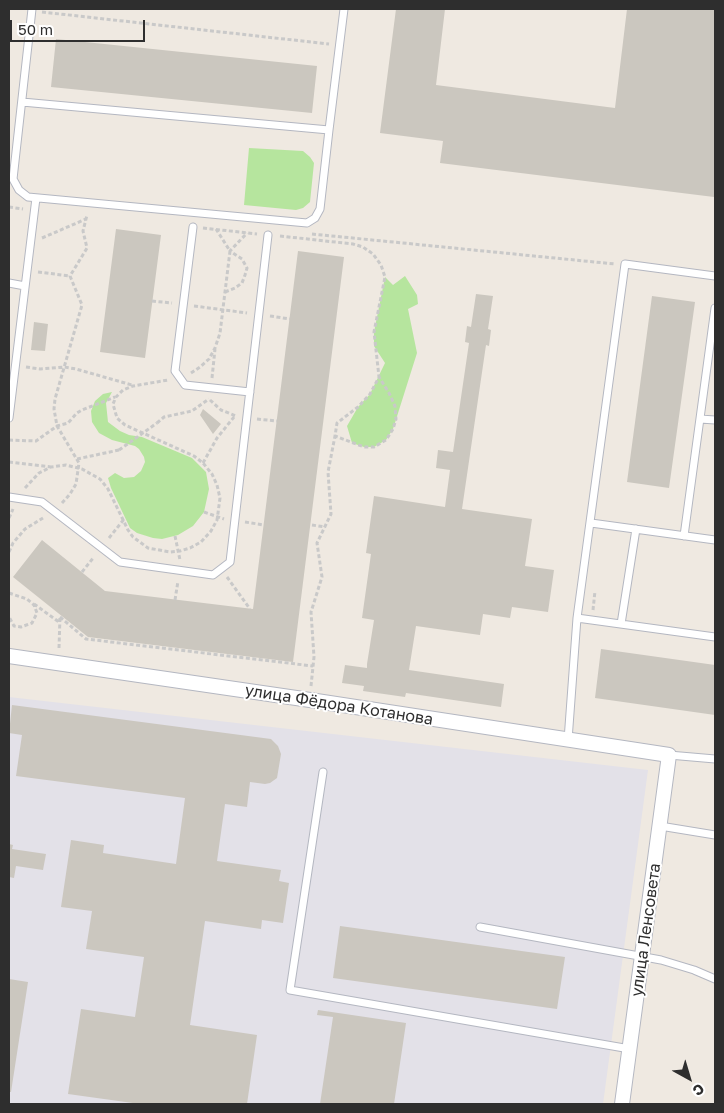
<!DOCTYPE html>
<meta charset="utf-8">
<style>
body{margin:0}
#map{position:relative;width:724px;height:1113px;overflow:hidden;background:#efe9e1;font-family:"Golos Text",sans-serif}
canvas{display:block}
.frame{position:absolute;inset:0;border:10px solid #2e2e2e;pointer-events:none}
.north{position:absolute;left:664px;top:1053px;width:50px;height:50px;-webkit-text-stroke:4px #fff;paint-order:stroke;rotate:141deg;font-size:14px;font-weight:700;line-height:20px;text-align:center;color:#2e2e2e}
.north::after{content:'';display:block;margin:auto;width:18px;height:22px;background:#2e2e2e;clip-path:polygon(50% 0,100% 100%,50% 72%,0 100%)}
.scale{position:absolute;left:10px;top:20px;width:135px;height:22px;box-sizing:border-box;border:2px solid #2e2e2e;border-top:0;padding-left:6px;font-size:15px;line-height:18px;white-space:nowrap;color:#2e2e2e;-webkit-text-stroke:4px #fff;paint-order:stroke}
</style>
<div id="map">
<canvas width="724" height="1113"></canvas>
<div class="frame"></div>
<div class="north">С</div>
<div class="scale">50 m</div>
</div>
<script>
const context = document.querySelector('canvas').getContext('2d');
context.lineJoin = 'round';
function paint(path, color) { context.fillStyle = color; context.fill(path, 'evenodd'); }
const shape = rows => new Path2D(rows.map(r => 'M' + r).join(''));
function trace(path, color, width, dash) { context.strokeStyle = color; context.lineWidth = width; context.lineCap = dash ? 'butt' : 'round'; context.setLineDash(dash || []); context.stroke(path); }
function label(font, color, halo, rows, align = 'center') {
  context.font = font + ' "Golos Text",sans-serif'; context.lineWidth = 4; context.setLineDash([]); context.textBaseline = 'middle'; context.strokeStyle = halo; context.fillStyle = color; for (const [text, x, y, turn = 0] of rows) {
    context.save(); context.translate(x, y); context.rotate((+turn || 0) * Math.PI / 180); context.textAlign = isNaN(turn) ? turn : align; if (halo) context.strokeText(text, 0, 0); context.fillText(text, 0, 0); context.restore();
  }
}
const industrial = shape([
 [9,697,648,770,603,1104,9,1104]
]);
const green = shape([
 [249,148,303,151,310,157,314,163,310,202,303,208,296,210,244,205],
 [405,276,417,295,418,304,408,309,417,353,393,429,386,440,374,447,364,447,352,443,347,426,358,407,370,394,385,363,374,346,374,332,385,277,393,285],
 [112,392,106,403,108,422,120,431,129,435,142,437,192,458,206,472,209,489,204,512,193,526,178,535,162,539,153,538,137,533,130,528,111,488,108,478,115,473,124,478,134,477,141,471,145,462,144,457,139,449,135,446,112,440,99,433,92,422,91,411,95,401,103,394]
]);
const building = shape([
 [396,9,445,9,436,85,615,108,627,9,715,9,715,185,714,197,440,163,443,141,380,133],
 [56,39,317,66,312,113,51,87],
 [116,229,161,235,145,358,100,352],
 [298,251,344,257,293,662,88,637,13,577,42,540,105,591,253,609],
 [476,294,493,296,488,329,491,330,489,346,486,345,462,509,532,519,525,566,554,570,548,612,512,607,510,618,483,614,480,635,416,626,409,670,504,684,501,707,406,693,405,697,363,691,364,686,342,683,345,665,367,668,367,664,374,620,362,618,371,554,366,553,374,496,445,507,450,470,436,468,438,450,453,452,469,343,465,342,467,326,471,327],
 [652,296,695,302,669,488,627,482],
 [34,322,48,324,45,351,31,350],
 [203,409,221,424,213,434,200,415],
 [601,649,715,665,715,715,595,698],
 [12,705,271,739,278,746,281,754,277,778,270,783,265,784,250,782,247,807,225,804,217,861,281,870,279,881,289,883,283,923,262,920,261,929,205,921,190,1025,257,1035,247,1104,140,1104,68,1094,81,1009,135,1017,144,957,86,949,92,911,61,907,71,840,104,845,103,853,176,864,185,798,16,776,22,735,9,733],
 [9,844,13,845,12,849,46,854,43,870,16,866,14,878,9,877],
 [340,926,565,957,557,1009,333,978],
 [9,979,28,982,11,1092,9,1092],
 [318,1010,406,1023,394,1104,320,1104,333,1017,317,1015]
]);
const path = shape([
 [42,12,329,44],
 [9,207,23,209],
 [203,228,257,234],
 [312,234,615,264],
 [280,236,353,244,363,247,373,254,381,265,385,277,374,332,379,377,370,394,358,407,337,423,335,436,364,447,374,447,386,440,393,429,396,419,395,406,389,393,379,377],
 [42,238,86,219],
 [38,272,70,276],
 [225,292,235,288,242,283,245,275,247,268,242,259,230,251,247,233],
 [152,301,172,303],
 [194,306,247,313],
 [270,316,290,319],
 [26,367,40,369,64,367,76,369,132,385],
 [191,373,200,367,209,359,215,348,220,333,230,251,216,229],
 [212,378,215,349],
 [210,400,221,410,236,416],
 [257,419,277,421],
 [157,423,164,417,192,411,209,399],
 [9,440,36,441,57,426,68,423,77,413,82,410,115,397],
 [77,459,119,450],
 [9,462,51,467],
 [203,463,217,438,234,417],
 [25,488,39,473,51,467,66,465,82,469,100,479,108,489,128,530,133,537,148,548,170,552,180,551,190,548,201,542,211,531,217,520,218,513,220,498,217,485,212,474,203,463,194,456,125,425,117,418,113,404,116,397,123,390,133,386,168,380],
 [62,503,70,494,76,484,79,463,57,426,54,409,55,399,82,305,70,276,87,248,83,231,87,215],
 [204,512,224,519],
 [9,518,13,509],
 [245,522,264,525],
 [312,525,325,527],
 [175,536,180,560],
 [109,538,125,518],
 [9,552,13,543,25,529,43,518],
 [82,572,94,557],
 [227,577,250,609],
 [9,593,27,599,34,605,37,613,32,623,21,627,14,626,9,617],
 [175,600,178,581],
 [34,604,59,622],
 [593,610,595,591],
 [60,617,86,639,313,666],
 [59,648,60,617],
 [311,686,314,657,311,612,322,577,317,543,331,514,328,472,335,436]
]);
const lane = shape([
 [32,9,13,179,19,190,28,197,307,223,315,218,320,209,329,130],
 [22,102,329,130,344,9],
 [193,227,175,371,185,385,250,392],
 [9,283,25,286],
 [9,418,36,198],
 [700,419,715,420],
 [9,497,42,502,120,562,213,575,230,562,268,235],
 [591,523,715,540],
 [684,536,715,308],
 [577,618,715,637],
 [621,624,636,529],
 [568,740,577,618,625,264,715,276],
 [669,755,715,759],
 [323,772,290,990,630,1049],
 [660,826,715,835],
 [480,927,661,960,694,970,715,979]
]);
const street = shape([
 [9,656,310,700,669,755,622,1104]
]);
const pathBridge = shape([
 [119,450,157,423]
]);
const streetNames = [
 ["улица Фёдора Котанова",339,705,9],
 ["улица Ленсовета",646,930,-82]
];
paint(industrial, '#e3e1e8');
paint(green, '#b6e59e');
paint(building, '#cbc7bf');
trace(lane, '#b4b7c1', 9);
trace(street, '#b4b7c1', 16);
trace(path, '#c9c9c9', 3, [4, 2.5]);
trace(lane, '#fff', 7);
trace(street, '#fff', 14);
trace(pathBridge, '#c9c9c9', 3, [4, 2.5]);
label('16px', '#2e2e2e', '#fff', streetNames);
</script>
